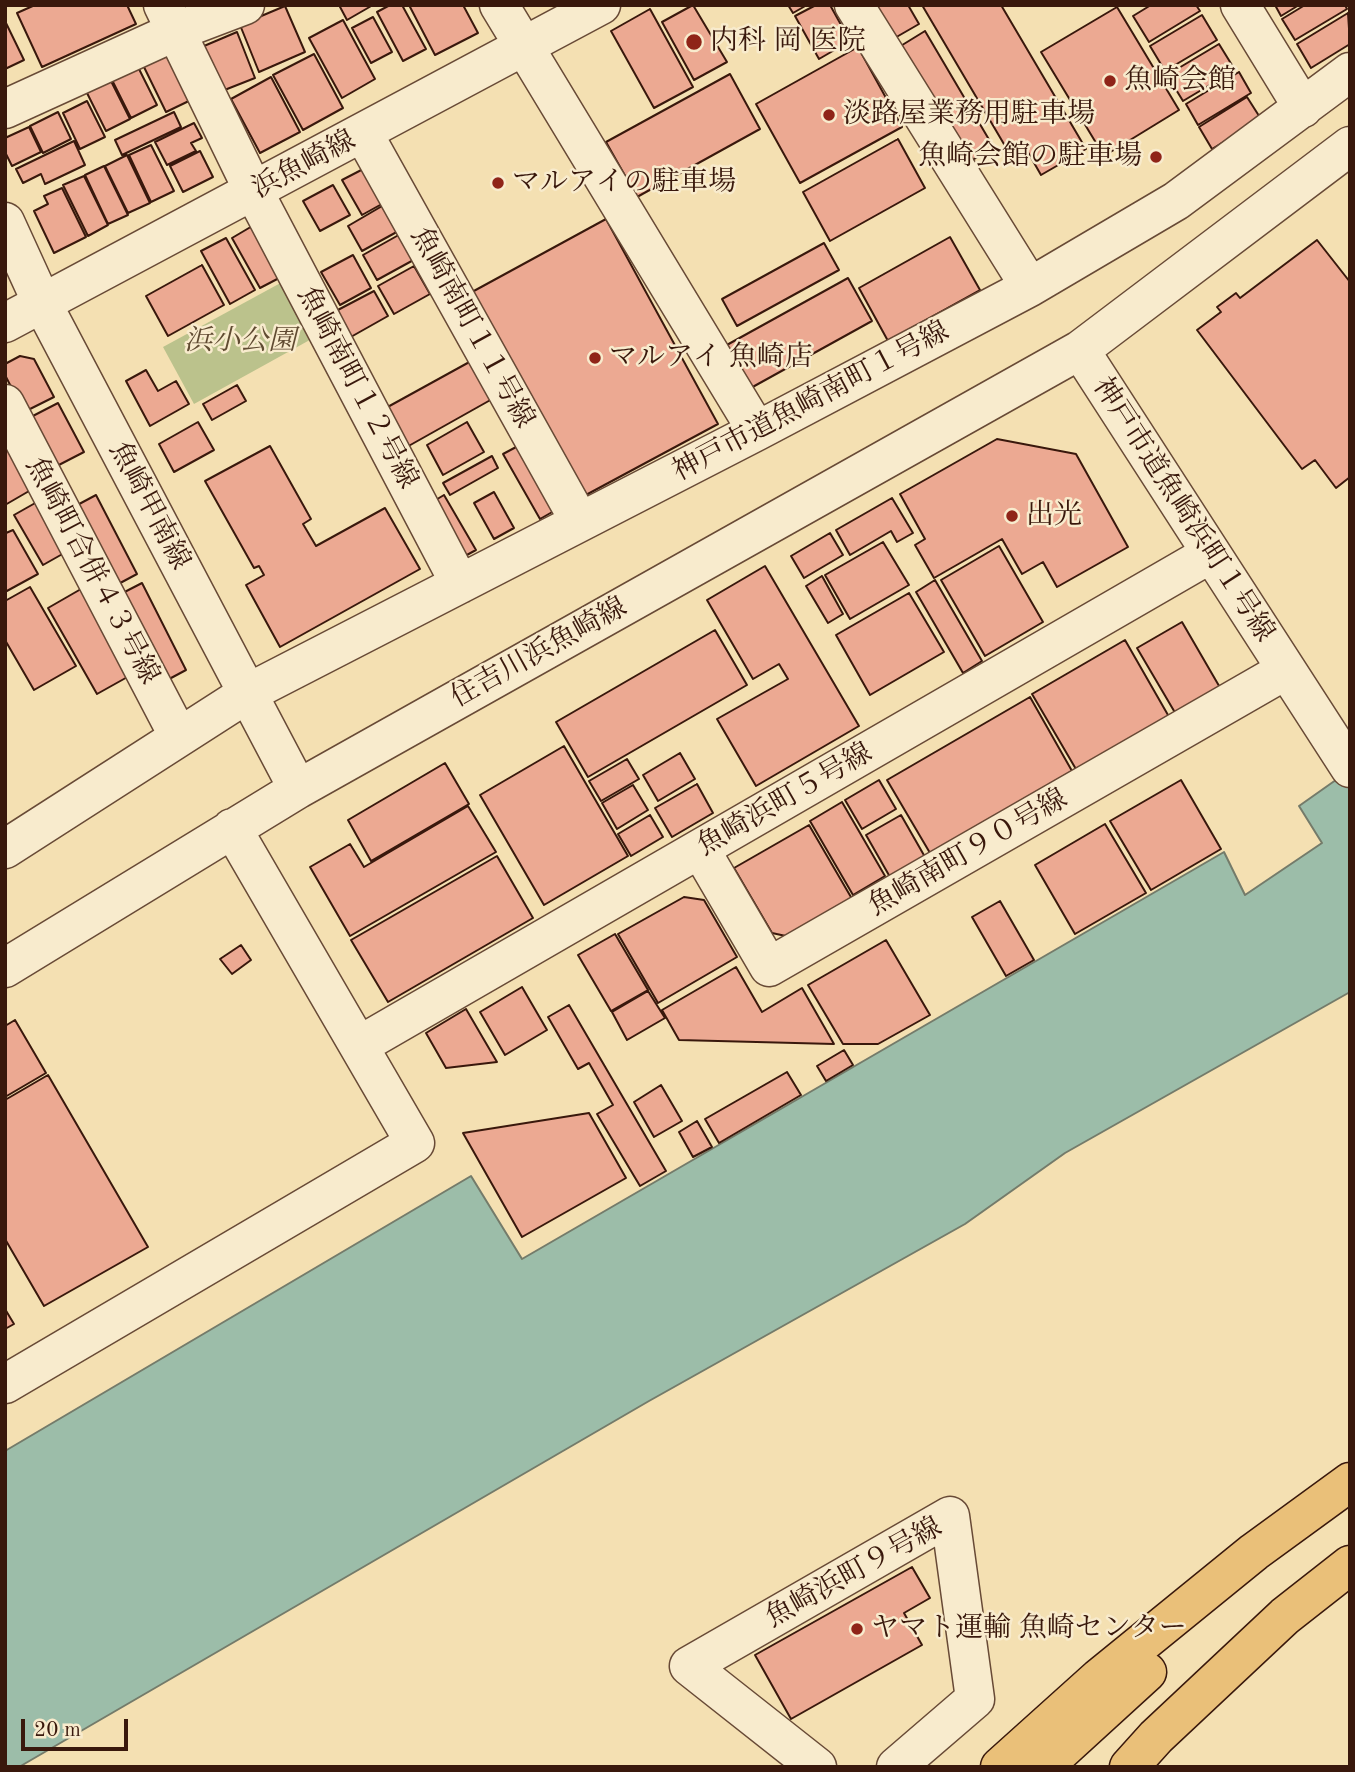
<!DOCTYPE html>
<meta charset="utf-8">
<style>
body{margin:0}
#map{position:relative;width:1355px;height:1772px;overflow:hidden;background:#f4e0b2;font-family:"Old Standard TT",serif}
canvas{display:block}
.frame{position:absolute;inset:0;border:7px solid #39180c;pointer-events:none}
.scale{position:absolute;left:21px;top:1719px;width:107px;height:32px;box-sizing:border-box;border:4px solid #39180c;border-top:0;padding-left:9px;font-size:21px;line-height:24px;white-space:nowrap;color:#39180c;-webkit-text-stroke:5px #f8ebcd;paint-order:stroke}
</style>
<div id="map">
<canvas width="1355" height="1772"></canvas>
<div class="frame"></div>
<div class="scale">20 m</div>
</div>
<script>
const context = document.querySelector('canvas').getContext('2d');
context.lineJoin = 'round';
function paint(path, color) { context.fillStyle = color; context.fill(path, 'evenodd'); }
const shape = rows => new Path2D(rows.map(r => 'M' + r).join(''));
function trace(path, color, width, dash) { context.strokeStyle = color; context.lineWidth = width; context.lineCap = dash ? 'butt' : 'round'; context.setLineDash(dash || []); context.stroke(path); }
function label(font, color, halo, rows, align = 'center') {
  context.font = font + ' "Old Standard TT","Noto Serif JP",serif'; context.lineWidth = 5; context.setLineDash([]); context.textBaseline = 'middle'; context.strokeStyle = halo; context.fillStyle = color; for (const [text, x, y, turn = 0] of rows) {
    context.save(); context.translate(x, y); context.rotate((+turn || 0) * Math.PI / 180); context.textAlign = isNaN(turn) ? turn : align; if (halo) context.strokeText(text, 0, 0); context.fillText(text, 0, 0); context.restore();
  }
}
const green = shape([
 [286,280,317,336,194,404,163,347]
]);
const water = shape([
 [1350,770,1350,992,1065,1153,965,1224,649,1401,19,1767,5,1767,5,1451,471,1176,522,1259,1224,852,1245,895,1322,843,1299,806,1350,770]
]);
const building = shape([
 [35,5,127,5,136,24,42,67,17,13,35,5],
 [339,5,373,5,347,20,339,5],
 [390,5,402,5,426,49,403,61,377,12,390,5],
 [409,5,463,5,478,33,435,55,409,5],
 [693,5,727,62,694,80,662,22,693,5],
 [788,5,807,5,793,13,788,5],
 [816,5,830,5,850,41,819,59,795,16,816,5],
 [873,5,908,5,919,24,893,39,873,5],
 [922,5,1001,5,1086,149,1041,175,1025,147,1011,156,922,5],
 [1151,5,1196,5,1200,11,1149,42,1133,16,1151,5],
 [1275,5,1299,5,1281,16,1275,5],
 [1305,5,1345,5,1347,9,1295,40,1282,19,1305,5],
 [285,6,305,52,259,72,240,25,285,6],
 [1117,7,1179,110,1104,156,1041,52,1117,7],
 [650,9,693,87,654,108,611,31,650,9],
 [1348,13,1350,44,1311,68,1297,44,1348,13],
 [1202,15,1217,40,1165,71,1150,46,1202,15],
 [373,17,392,52,371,63,352,28,373,17],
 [343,20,375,79,342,98,309,38,343,20],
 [5,21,24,60,5,69,5,21],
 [925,31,994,148,967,163,899,47,925,31],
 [237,32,255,78,222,91,204,46,237,32],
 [1219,44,1235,70,1183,101,1167,75,1219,44],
 [858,47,902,127,800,183,756,104,858,47],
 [314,54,343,108,303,130,273,75,314,54],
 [163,55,174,58,193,99,166,112,143,65,163,55],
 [137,65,157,105,131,118,111,78,137,65],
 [1239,72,1251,93,1198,125,1186,104,1239,72],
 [730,74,760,129,637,197,606,142,730,74],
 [109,77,130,119,106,131,85,89,109,77],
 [271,77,300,132,260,153,231,99,271,77],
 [1247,97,1261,119,1212,149,1199,127,1247,97],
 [87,101,105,137,80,149,63,113,87,101],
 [58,112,71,139,43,153,30,126,58,112],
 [174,112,181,127,122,155,115,140,174,112],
 [194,123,202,138,191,143,196,151,167,165,155,142,194,123],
 [29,127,41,152,12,166,5,152,5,138,29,127],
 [898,139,925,188,830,241,803,192,898,139],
 [74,141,85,165,45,184,41,174,23,183,16,169,74,141],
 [151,145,174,191,151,202,129,155,151,145],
 [200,151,213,177,183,192,170,166,200,151],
 [127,155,150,203,128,213,105,166,127,155],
 [104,166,128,215,108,224,85,175,104,166],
 [369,166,389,200,362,215,342,180,369,166],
 [84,176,108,225,88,236,63,185,84,176],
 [333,185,350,215,320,231,303,201,333,185],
 [62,188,86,237,54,253,34,211,48,204,44,196,62,188],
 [389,202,404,228,362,251,348,226,389,202],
 [606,219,718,424,584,496,472,292,606,219],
 [254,225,283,276,260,288,232,238,254,225],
 [404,232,419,257,377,280,363,255,404,232],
 [950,237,980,290,888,341,859,288,950,237],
 [226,238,255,290,230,304,201,251,226,238],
 [1317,240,1350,282,1350,477,1336,488,1315,460,1302,469,1197,330,1221,312,1217,307,1236,293,1240,298,1317,240],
 [824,243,839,270,737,326,722,299,824,243],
 [353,255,371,288,340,305,321,272,353,255],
 [202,265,224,305,168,336,146,296,202,265],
 [414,266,430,294,394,314,378,286,414,266],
 [848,278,872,321,749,389,725,346,848,278],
 [374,291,388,316,349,338,334,312,374,291],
 [20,356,34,359,54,397,24,412,5,375,5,364,20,356],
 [473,360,494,398,405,448,384,409,473,360],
 [146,370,158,391,176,381,189,404,150,426,126,381,146,370],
 [237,385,246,401,212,420,203,404,237,385],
 [58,403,84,452,53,468,27,419,58,403],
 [198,422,214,450,174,472,159,444,198,422],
 [467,422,484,452,443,475,427,445,467,422],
 [5,434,36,487,5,505,5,434],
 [997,439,1076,454,1128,547,1057,587,1043,562,1022,574,1002,539,934,578,915,545,925,539,900,494,997,439],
 [270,446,311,519,303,524,316,546,385,508,420,569,280,647,246,585,264,575,259,566,254,568,205,481,270,446],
 [518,446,554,511,540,519,503,454,518,446],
 [492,456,498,468,450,495,443,483,492,456],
 [494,492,514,528,494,539,474,503,494,492],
 [96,495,137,574,109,589,68,510,96,495],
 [444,495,476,550,465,556,434,501,444,495],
 [892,498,913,533,897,542,891,531,850,555,836,530,892,498],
 [37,502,66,552,43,565,14,515,37,502],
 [13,530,38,574,5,592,5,531,6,533,13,530],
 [830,533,843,555,804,578,791,556,830,533],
 [883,542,909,585,850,619,825,575,883,542],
 [999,546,1043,622,985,656,941,580,999,546],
 [765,566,859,726,756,786,717,719,788,679,779,664,753,679,707,600,765,566],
 [822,576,843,614,828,623,806,586,822,576],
 [935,580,982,661,963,673,916,592,935,580],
 [142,583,186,670,158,685,113,598,142,583],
 [30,587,76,666,34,690,5,640,5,601,30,587],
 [81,589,131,675,97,694,48,608,81,589],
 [909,593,944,652,870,695,836,635,909,593],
 [1182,622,1222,691,1177,716,1137,648,1182,622],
 [715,630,747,685,588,777,556,722,715,630],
 [1125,640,1172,722,1080,776,1032,694,1125,640],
 [1030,697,1072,771,930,853,887,780,1030,697],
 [564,746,628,856,544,905,480,795,564,746],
 [680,753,695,779,658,801,643,775,680,753],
 [627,759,639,779,601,801,589,781,627,759],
 [445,763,469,804,371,861,348,820,445,763],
 [879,780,896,809,862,829,845,800,879,780],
 [1181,780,1221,849,1151,890,1110,821,1181,780],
 [697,784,713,813,672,837,655,808,697,784],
 [633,785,648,810,617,829,602,803,633,785],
 [842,802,885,876,853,895,810,821,842,802],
 [468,806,496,852,350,936,310,867,350,844,364,867,468,806],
 [650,815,663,837,631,856,618,834,650,815],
 [901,815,925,857,890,877,866,835,901,815],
 [1105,824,1146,893,1075,934,1035,865,1105,824],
 [809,825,855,904,795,938,772,933,734,868,809,825],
 [497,856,533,918,388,1002,351,940,497,856],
 [684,897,704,900,737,957,658,1003,618,934,684,897],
 [1000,901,1034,960,1006,976,972,917,1000,901],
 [615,934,648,990,611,1011,578,955,615,934],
 [886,940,930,1015,878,1044,843,1044,808,985,886,940],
 [241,945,251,960,232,974,220,959,241,945],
 [736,967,762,1012,802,988,834,1044,679,1040,662,1010,736,967],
 [522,987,547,1030,505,1055,480,1012,522,987],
 [648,991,665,1018,627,1040,612,1012,648,991],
 [569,1005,666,1171,640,1186,597,1114,613,1105,589,1063,578,1069,548,1017,569,1005],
 [466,1009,497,1062,446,1068,426,1033,466,1009],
 [15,1020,46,1073,5,1097,5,1026,15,1020],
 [844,1050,853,1065,826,1081,817,1066,844,1050],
 [787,1072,801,1095,719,1143,705,1119,787,1072],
 [48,1075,148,1247,44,1306,5,1239,5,1100,48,1075],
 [661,1085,682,1121,654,1137,634,1102,661,1085],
 [589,1113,626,1178,522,1237,463,1133,589,1113],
 [697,1121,712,1147,693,1157,679,1132,697,1121],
 [5,1309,14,1324,5,1329,5,1309],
 [912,1567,930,1598,904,1613,922,1645,791,1719,755,1655,912,1567]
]);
const minor = shape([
 [163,5,254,192,460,584],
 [499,5,757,431],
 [854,5,1030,287],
 [1240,5,1303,108],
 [5,109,174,32,245,5],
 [363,133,580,522],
 [5,222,42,303,298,789],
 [5,323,601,5],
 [1080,350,1350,768],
 [5,404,179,737],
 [5,849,248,693,757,431,1030,287,1176,201,1350,72],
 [700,849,769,967,1286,670],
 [5,968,298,789,1080,350,1350,146],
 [360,1045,1210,554],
 [5,1384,415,1143,232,828],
 [817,1767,689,1666,950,1516,975,1699,896,1767]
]);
const highway = shape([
 [1000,1767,1099,1678,1254,1552,1350,1482],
 [1043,1767,1147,1672],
 [1129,1767,1156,1737,1285,1616,1350,1565]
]);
const markers = [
 [694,42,9,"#8f2418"],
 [1110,81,7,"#8f2418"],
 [829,115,7,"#8f2418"],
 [1156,157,7,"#8f2418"],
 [498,183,7,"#8f2418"],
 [595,358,7,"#8f2418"],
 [1012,516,7,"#8f2418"],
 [857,1629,7,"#8f2418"]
];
const poiNames = [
 ["内科 岡 医院",710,42],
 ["魚崎会館",1124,81],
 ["淡路屋業務用駐車場",843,115],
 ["魚崎会館の駐車場",1142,157,"right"],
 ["マルアイの駐車場",512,183],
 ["マルアイ 魚崎店",609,358],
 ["出光",1026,516],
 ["ヤマト運輸 魚崎センター",871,1629]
];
const streetNames = [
 ["浜魚崎線",304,165,-28],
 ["魚崎南町１１号線",472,328,61],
 ["魚崎南町１２号線",357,388,62],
 ["神戸市道魚崎南町１号線",811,402,-28],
 ["魚崎甲南線",149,506,62],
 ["神戸市道魚崎浜町１号線",1183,510,57],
 ["魚崎町合併４３号線",92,571,62],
 ["住吉川浜魚崎線",539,653,-29],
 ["魚崎浜町５号線",785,800,-30],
 ["魚崎南町９０号線",968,853,-30],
 ["魚崎浜町９号線",854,1573,-29]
];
const parkNames = [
 ["浜小公園",240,342]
];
paint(green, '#bbc28c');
paint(water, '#9cbda9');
trace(water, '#747b6a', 2);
paint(building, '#eca992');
trace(building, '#39180c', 2);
trace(minor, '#684a36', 41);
trace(highway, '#39180c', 41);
trace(minor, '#f8ebcd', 38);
trace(highway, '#eac079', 38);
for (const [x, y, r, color] of markers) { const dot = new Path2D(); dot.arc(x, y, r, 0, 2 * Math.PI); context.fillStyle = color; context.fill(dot); trace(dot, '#f8ebcd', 2.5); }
label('28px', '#39180c', '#f8ebcd', poiNames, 'left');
label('28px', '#39180c', '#f8ebcd', streetNames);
label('italic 28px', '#604b32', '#f8ebcd', parkNames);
</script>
